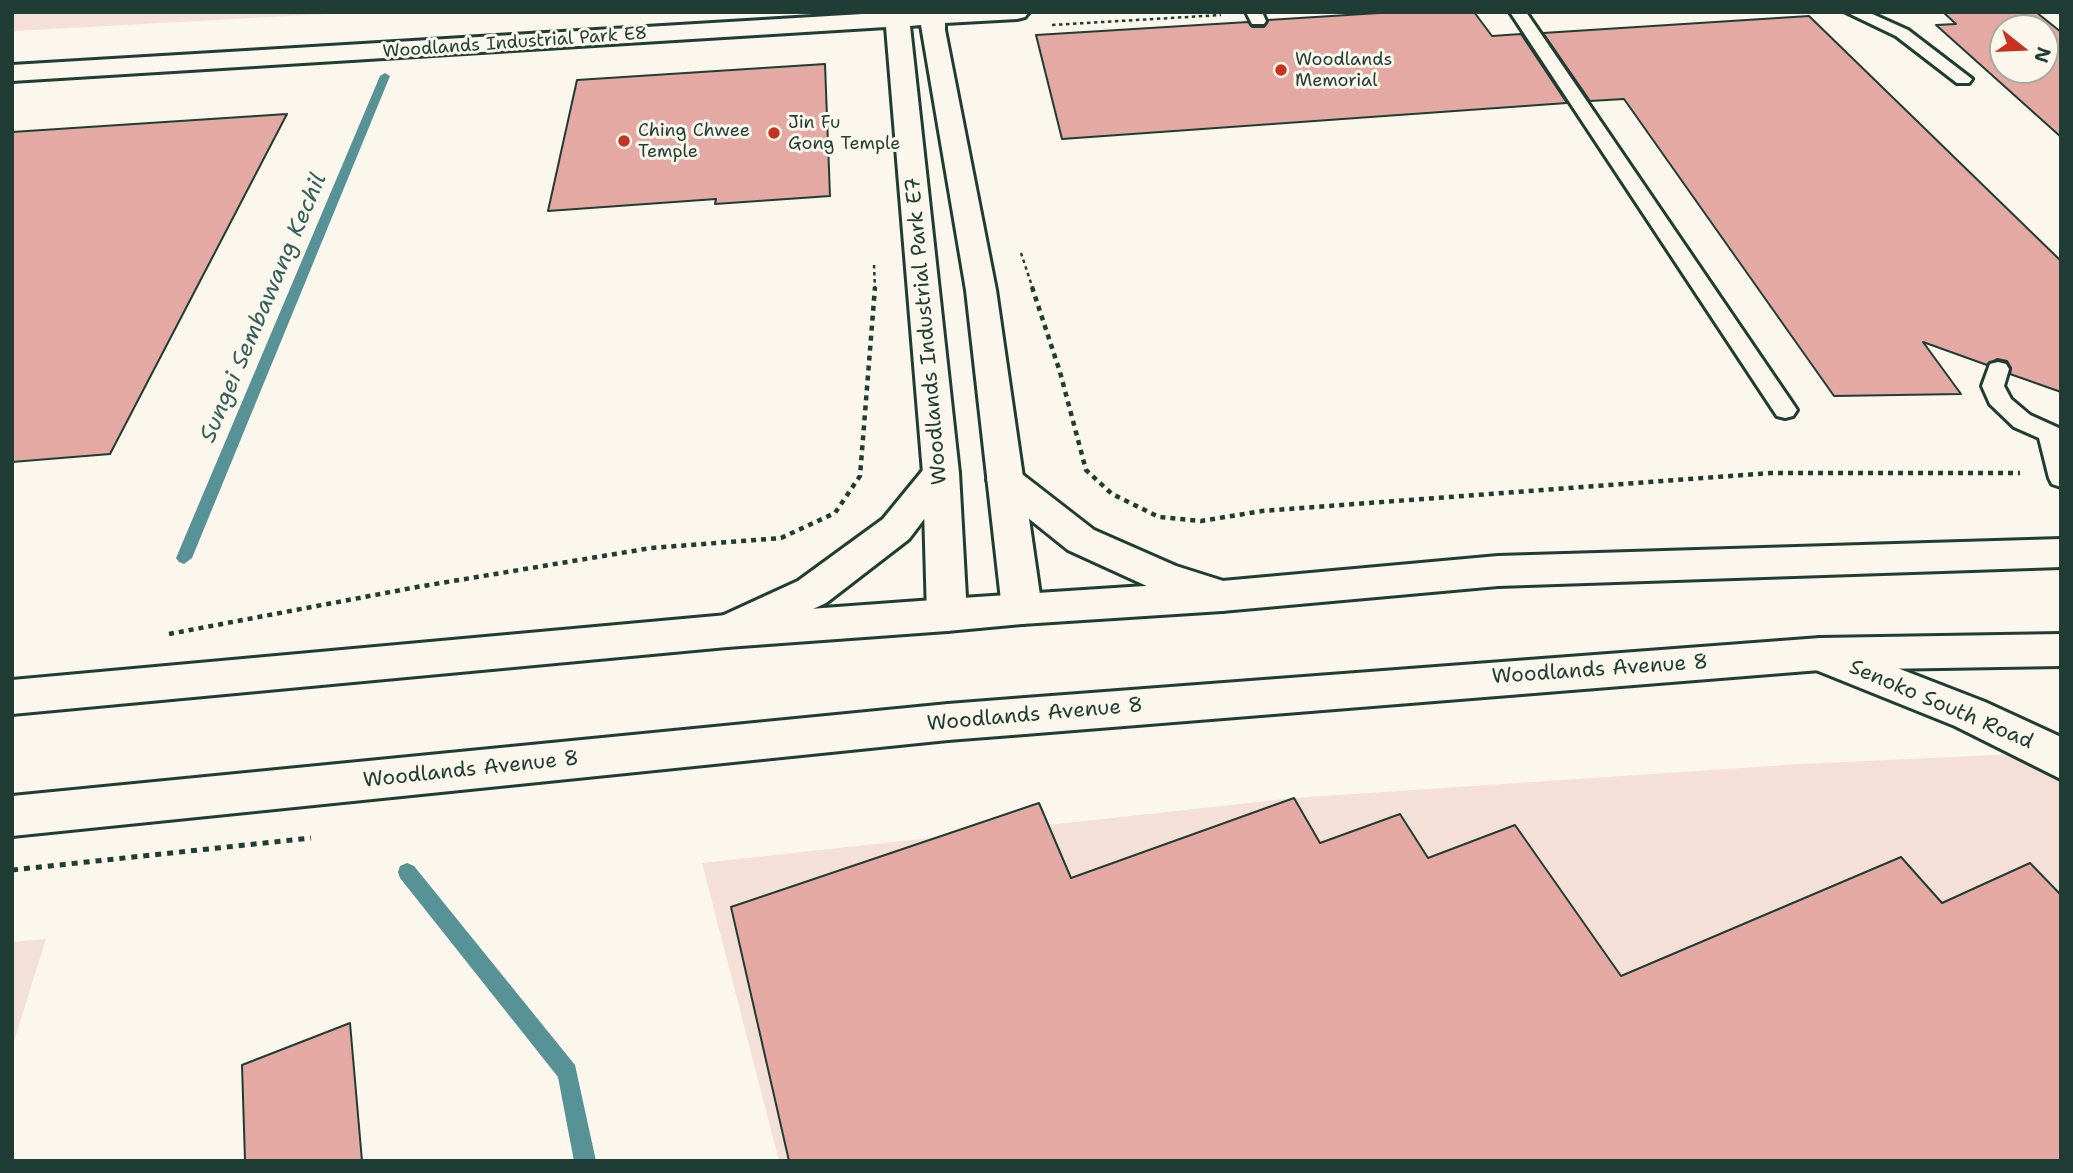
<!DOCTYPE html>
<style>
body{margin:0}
#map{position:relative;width:2073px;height:1173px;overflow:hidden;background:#fbf7ec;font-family:"Shantell Sans",sans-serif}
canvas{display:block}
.frame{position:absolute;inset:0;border:14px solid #1f3d34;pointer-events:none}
.north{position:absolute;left:1989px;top:14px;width:70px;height:70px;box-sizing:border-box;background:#fbf7ec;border:2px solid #a3ada2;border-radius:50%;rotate:108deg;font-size:19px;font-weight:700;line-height:28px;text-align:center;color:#1f3d34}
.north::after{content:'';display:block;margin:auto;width:24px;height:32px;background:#c8321e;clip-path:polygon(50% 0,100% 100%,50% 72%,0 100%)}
</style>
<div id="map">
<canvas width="2073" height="1173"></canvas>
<div class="frame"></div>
<div class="north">N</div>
</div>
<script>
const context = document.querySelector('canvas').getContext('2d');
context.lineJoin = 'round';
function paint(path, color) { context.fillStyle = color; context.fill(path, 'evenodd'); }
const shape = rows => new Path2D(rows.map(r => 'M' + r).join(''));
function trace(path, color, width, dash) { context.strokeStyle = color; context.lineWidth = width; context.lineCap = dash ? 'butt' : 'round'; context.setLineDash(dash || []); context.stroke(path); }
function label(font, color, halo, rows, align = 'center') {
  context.font = font + ' "Shantell Sans",sans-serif'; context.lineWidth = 6; context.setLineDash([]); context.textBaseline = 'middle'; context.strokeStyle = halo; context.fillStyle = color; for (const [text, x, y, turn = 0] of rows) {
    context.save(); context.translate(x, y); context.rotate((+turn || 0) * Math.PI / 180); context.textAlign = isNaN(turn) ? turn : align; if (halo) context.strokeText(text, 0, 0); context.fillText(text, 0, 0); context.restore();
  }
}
const built = shape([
 [12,12,362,12,14,31],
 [2061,752,2061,1161,779,1161,702,863,1294,798,1801,764],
 [46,939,12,1047,12,942]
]);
const stream = shape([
 [385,73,390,76,192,558,184,564,179,562,176,558,380,76,385,73],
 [407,863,414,866,575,1065,596,1161,574,1161,558,1077,400,878,398,872,400,866,407,863]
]);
const building = shape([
 [1395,12,1474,12,1492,36,1521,34,1567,103,1062,139,1036,35,1248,22,1252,27,1264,27,1268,20,1395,12],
 [1943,12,2036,12,2061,32,2061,137,1936,25,1956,24,1943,12],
 [2003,28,2045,28,2045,70,2003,70,2003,28],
 [1809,16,2061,261,2061,392,2010,374,2011,368,2007,361,1997,359,1987,365,1923,342,1961,394,1834,396,1624,99,1590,101,1543,33,1809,16],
 [825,64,830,196,715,204,716,199,548,211,577,80,825,64],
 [287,114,110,454,12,462,12,132,287,114],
 [1294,798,1320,843,1400,814,1428,858,1515,825,1621,976,1901,857,1942,903,2030,863,2061,895,2061,1161,789,1161,731,907,1039,803,1071,878,1294,798],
 [350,1023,362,1161,245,1161,242,1065,350,1023]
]);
const pathFar2 = shape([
 [1052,25,1221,15],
 [1021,253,1033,289],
 [874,265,875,289]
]);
const pathFar1 = shape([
 [1032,287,1060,372,1086,470,1112,494,1159,517,1201,521,1262,511,1770,473,2020,473],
 [169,634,417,587,651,548,781,538,835,513,860,476,875,287]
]);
const path = shape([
 [12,870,311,838]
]);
const lane = shape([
 [1246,12,1262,12,1266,21,1264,24,1252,24,1246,12],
 [1510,12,1526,12,1793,404,1797,410,1793,416,1785,418,1777,416,1510,12],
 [1846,12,1868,12,1908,30,1972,79,1969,83,1957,83,1896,36,1846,12],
 [1998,362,2006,364,2009,369,2004,386,2011,399,2030,415,2061,429,2061,487,2052,484,2049,478,2039,438,2014,427,1990,404,1982,386,1990,364,1998,362]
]);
const street = shape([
 [896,12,1029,12,1025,17,1017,19,945,23,945,30,996,290,1042,609,1036,620,1022,624,1008,620,1002,609,966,290,921,25,910,26,959,473,967,615,961,626,947,631,933,626,927,615,923,473,886,27,12,81,12,65,896,12],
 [1820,638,1985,702,2061,737,2061,779,1955,726,1806,666,1800,654,1806,642,1820,638]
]);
const secondary = shape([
 [941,460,954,464,959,473,909,539,826,603,741,642,727,647,713,642,707,631,713,620,798,581,883,519,928,464,941,460],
 [1005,467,1018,471,1094,530,1176,566,1236,585,1241,596,1236,607,1222,611,1149,587,1068,550,992,489,987,480,992,471,1005,467],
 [1022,594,1036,598,1042,609,1036,620,1022,624,947,631,933,626,927,615,933,604,947,599,1022,594],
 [1025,698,1040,703,1046,716,1040,729,1025,734,948,740,933,735,927,722,933,709,948,704,1025,698]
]);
const primary = shape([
 [2061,539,2061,567,1498,586,1222,611,1022,624,1008,620,1002,609,1008,598,1022,594,1222,581,1498,556,2061,539],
 [947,599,961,604,967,615,961,626,947,631,727,647,12,714,12,680,727,615,947,599],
 [2061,634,2061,666,1820,670,1025,734,1010,729,1004,716,1010,703,1025,698,1820,638,2061,634],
 [948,704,963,709,969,722,963,735,948,740,12,836,12,796,948,704]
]);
const markers = [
 [1281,70,7,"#c8321e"],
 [774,133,7,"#c8321e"],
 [624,141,7,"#c8321e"]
];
const farStreetnames = [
 ["Woodlands Industrial Park E8",515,43,-4]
];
const farPoinames = [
 ["Woodlands",1295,60],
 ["Memorial",1295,81],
 ["Jin Fu",788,123],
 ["Gong Temple",788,144],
 ["Ching Chwee",638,131],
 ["Temple",638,152]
];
const streetNames = [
 ["Woodlands Industrial Park E7",927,331,-95],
 ["Woodlands Avenue 8",1600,670,-4],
 ["Senoko South Road",1941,705,23],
 ["Woodlands Avenue 8",1035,715,-5],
 ["Woodlands Avenue 8",471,770,-6]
];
const waterNames = [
 ["Sungei Sembawang Kechil",264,308,-67]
];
paint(built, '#f4e0d6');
paint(stream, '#569296');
paint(building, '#e3a9a2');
trace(building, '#1f3d34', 2);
trace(lane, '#1f3d34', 6);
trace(street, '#1f3d34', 6);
trace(secondary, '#1f3d34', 6);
trace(primary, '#1f3d34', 6);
trace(pathFar2, '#1f3d34', 2.5, [3.5, 3.5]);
trace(pathFar1, '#1f3d34', 4.5, [5, 5]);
trace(path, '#1f3d34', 5, [6, 6]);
paint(lane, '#fbf7ec');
paint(street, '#fbf7ec');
paint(secondary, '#fbf7ec');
paint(primary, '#fbf7ec');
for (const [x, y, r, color] of markers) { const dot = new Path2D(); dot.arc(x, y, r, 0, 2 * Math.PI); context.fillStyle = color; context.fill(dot); trace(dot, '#fbf7ec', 2.5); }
label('18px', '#1f3d34', '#fbf7ec', farStreetnames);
label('18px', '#1f3d34', '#fbf7ec', farPoinames, 'left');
label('21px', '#1f3d34', '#fbf7ec', streetNames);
label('italic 23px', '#36605d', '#fbf7ec', waterNames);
</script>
